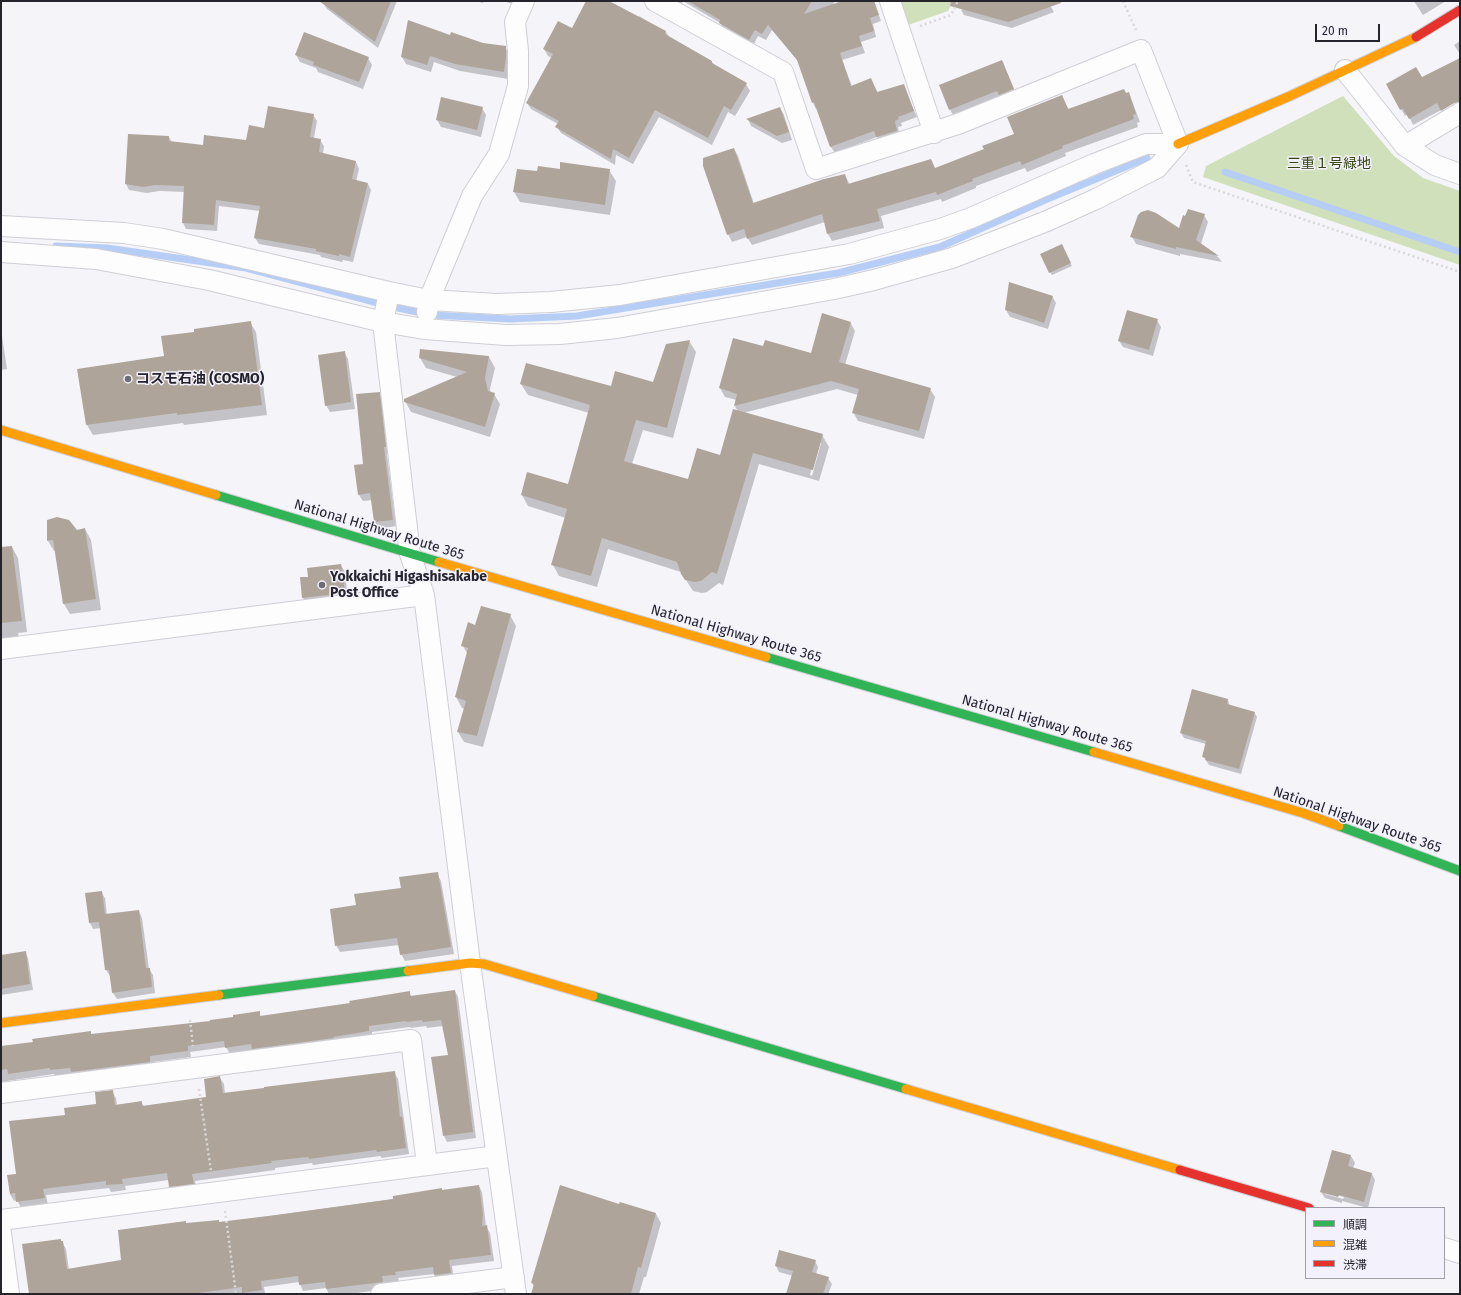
<!DOCTYPE html>
<meta charset="utf-8">
<style>
body{margin:0}
#map{position:relative;width:1461px;height:1295px;overflow:hidden;background:#f4f4f9;font-family:"Fira Sans","Noto Sans JP",sans-serif}
canvas{display:block}
.frame{position:absolute;inset:0;border:2px solid #25242d;pointer-events:none}
.legend{position:absolute;left:1305px;top:1207px;width:140px;height:72px;box-sizing:border-box;background:#f2f1fc;border:1px solid #a09fa9;margin:0;padding:5px 7px;list-style:none;font-size:12px;color:#25242d}
.legend li{display:flex;align-items:center;gap:8px;height:20px}
.legend b{width:20px;border:1px solid #a09fa9}
.scale{position:absolute;left:1315px;top:24px;width:65px;height:18px;box-sizing:border-box;border:2px solid #25242d;border-top:0;padding-left:5px;font-size:12px;line-height:14px;white-space:nowrap;color:#25242d;-webkit-text-stroke:3px #f2f1fc;paint-order:stroke}
</style>
<div id="map">
<canvas width="1461" height="1295"></canvas>
<div class="frame"></div>
<ul class="legend">
<li><b style="height:5px;background:#30b455"></b>順調</li>
<li><b style="height:5px;background:#ff9f0a"></b>混雑</li>
<li><b style="height:5px;background:#e5322d"></b>渋滞</li>
</ul>
<div class="scale">20 m</div>
</div>
<script>
const context = document.querySelector('canvas').getContext('2d');
context.lineJoin = 'round';
function paint(path, color) { context.fillStyle = color; context.fill(path, 'evenodd'); }
const shape = rows => new Path2D(rows.map(r => 'M' + r).join(''));
function trace(path, color, width, dash) { context.strokeStyle = color; context.lineWidth = width; context.lineCap = dash ? 'butt' : 'round'; context.setLineDash(dash || []); context.stroke(path); }
function label(font, color, halo, rows, align = 'center') {
  context.font = font + ' "Fira Sans","Noto Sans JP",sans-serif'; context.lineWidth = 3; context.setLineDash([]); context.textBaseline = 'middle'; context.strokeStyle = halo; context.fillStyle = color; for (const [text, x, y, turn = 0] of rows) {
    context.save(); context.translate(x, y); context.rotate((+turn || 0) * Math.PI / 180); context.textAlign = isNaN(turn) ? turn : align; if (halo) context.strokeText(text, 0, 0); context.fillText(text, 0, 0); context.restore();
  }
}
const green = shape([
 [899,1,953,1,948,11,908,25],
 [1343,96,1394,156,1423,178,1460,191,1460,265,1203,177,1206,166]
]);
const shadow = shape([
 [324,1,397,1,378,48,327,9,323,3],
 [476,1,484,1,483,3],
 [503,1,518,1,516,5],
 [588,1,607,1,638,18,639,16,666,32,670,38,712,62,714,65,746,84,750,91,735,116,728,112,712,145,659,117,633,164,616,155,615,165,561,133,557,127,558,124,531,109,527,103,552,58,548,56,544,49,572,29],
 [674,1,835,1,833,5,845,1,874,1,881,21,873,24,876,37,861,42,865,53,842,60,852,86,871,79,878,93,903,85,917,117,901,123,902,126,898,127,900,138,880,143,877,137,835,153,831,147,817,108,816,109,813,103,800,63,772,30,766,40,758,36,753,46,724,30,720,23,683,1,681,5],
 [985,1,1024,1,1051,7,1054,12,1012,28,964,15,961,10],
 [1414,1,1446,1,1423,15],
 [451,36,482,44,505,47,509,54,510,65,508,79,460,71,434,62,431,72,406,64,402,57],
 [1460,41,1460,54,1454,45],
 [296,55,368,58,372,65,363,89,318,72,316,68,300,62],
 [1460,59,1460,100,1413,125,1408,114,1405,116,1387,84,1421,79],
 [1002,61,1017,96,954,116,950,110],
 [1128,94,1132,101,1140,122,1137,123,1138,127,1065,153,1066,156,1027,172,1025,168,976,186,976,188,942,202,941,199,881,216,884,228,832,241,828,234,825,222,752,245,747,237,732,242,728,234,734,149,738,156,754,204,845,175,850,185,935,169,985,150,1015,135,1062,96,1069,110],
 [482,108,486,115,481,137,441,127,437,120],
 [780,108,784,115,792,140,782,143,751,126,748,119],
 [313,115,317,121,314,138,320,140,324,146,323,154,356,162,359,169,356,182,368,184,371,190,353,262,343,260,342,262,321,257,320,255,259,244,255,238,260,211,219,206,217,231,186,229,183,223,185,192,159,191,147,193,129,190,126,184,169,137,172,142,204,146,247,141,265,129],
 [561,170,609,170,616,181,610,215,520,202,514,192,538,173],
 [1204,215,1208,222,1201,244,1218,257,1222,262,1180,254,1180,256,1136,244,1132,237,1179,230],
 [1063,248,1072,266,1052,275,1050,272],
 [1052,296,1056,303,1048,329,1010,317,1006,310],
 [1157,320,1161,327,1153,356,1123,347,1119,341],
 [250,322,256,332,267,415,184,425,183,423,93,435,87,425,195,332],
 [850,322,855,331,845,365,930,389,935,397,924,439,858,421,853,412,858,395,837,389,743,413,822,435,829,447,819,481,759,464,723,585,719,583,707,592,702,593,693,591,681,572,608,549,597,587,559,576,553,565,566,518,528,506,522,495,569,485,589,413,528,395,521,384,612,387,654,383,689,341,696,352,673,438,643,430,632,464,689,480,721,456,738,412,735,406,737,400,725,397,720,388,764,348,812,354],
 [819,443,821,443,812,476,810,475],
 [1,329,7,369,1,370],
 [421,350,489,357,495,368,490,389,491,393,494,394,500,404,490,437,411,412,405,401,457,377,426,368,420,358],
 [344,352,348,359,355,409,330,412,326,405],
 [379,393,383,400,389,453,387,454,396,526,379,529,375,522,372,500,363,501,359,495],
 [85,529,91,540,101,610,70,614,64,604,56,551,54,551,48,541,77,531],
 [1,547,2,548,12,547,18,558,27,632,18,633,20,642,1,645],
 [341,565,345,572,348,600,307,605,303,598,301,578,309,578],
 [510,615,516,626,483,747,464,742,458,732,465,709,462,708,456,697,468,655,463,646,476,626],
 [1228,700,1230,706,1254,712,1257,717,1241,774,1209,765,1203,756,1206,744,1184,738,1181,733],
 [437,874,441,881,454,954,405,961,401,954,399,945,340,952,336,945,357,906],
 [101,892,105,898,107,915,139,911,142,918,149,969,153,975,155,993,117,999,113,993,110,976,106,970,101,928,93,929,90,923],
 [25,952,28,958,33,990,1,995,1,956],
 [455,991,458,997,476,1138,447,1142,444,1136,449,1056,443,1026,427,1028,426,1026,411,1028,410,1027,372,1032,372,1037,230,1054,226,1047,190,1052,191,1057,153,1062,153,1068,55,1076,54,1074,1,1082,1,1047,34,1043,90,1032,92,1035,212,1022,259,1012,261,1017,351,1004,409,992,412,997],
 [394,1072,398,1079,409,1154,382,1158,380,1156,313,1165,312,1163,275,1168,275,1170,195,1181,197,1190,174,1193,170,1186,169,1180,125,1186,126,1190,111,1192,109,1188,46,1195,48,1205,21,1208,17,1200,14,1201,10,1194,8,1176,17,1175,66,1116,97,1104,112,1091,116,1098,117,1105,141,1102,144,1106,207,1098,220,1078,224,1084,225,1094],
 [1351,1156,1355,1163,1353,1168,1372,1174,1375,1180,1368,1208,1342,1201,1342,1203,1325,1198,1321,1192],
 [1325,1192,1344,1197,1343,1199,1325,1194],
 [479,1186,482,1192,486,1226,490,1233,494,1261,452,1266,454,1280,438,1282,434,1274,398,1278,399,1281,385,1283,386,1289,349,1294,329,1294,326,1288,303,1291,299,1282,264,1287,265,1294,30,1294,62,1242,66,1249,69,1270,122,1261,186,1224,219,1221,220,1223,394,1199,442,1189,443,1191],
 [620,1205,656,1214,661,1223,646,1277,644,1277,639,1294,533,1294,534,1287,532,1283],
 [780,1252,815,1261,818,1267,816,1274,828,1278,832,1284,828,1294,787,1294,793,1276,779,1272,776,1266]
]);
const stream = shape([
 [1225,172,1460,252],
 [56,246,107,248,246,268,393,307,432,315,510,319,577,316,838,273,940,247,1045,200,1147,158]
]);
const building = shape([
 [319,1,391,1,375,42],
 [586,1,609,1,666,31,665,34,712,61,712,63,747,83,731,110,724,106,708,138,655,110,629,158,613,149,611,159,555,127,559,121,526,103,553,54,543,49,558,21,572,28],
 [688,1,812,1,804,14,842,1,874,1,879,15,870,18,874,31,859,36,862,46,840,53,851,86,871,78,877,92,904,84,914,111,898,117,899,119,895,121,897,131,876,137,874,131,830,147,814,102,812,103,797,60,768,25,762,34,755,30,749,40,719,23,720,20],
 [951,1,1060,1,1061,3,1008,22,950,6],
 [408,20,450,35,451,32,483,43,506,46,506,58,504,72,455,64,430,56,427,65,401,57],
 [304,32,369,57,359,82,313,65,314,62,295,55],
 [1460,58,1460,102,1454,103,1441,111,1437,103,1409,119,1403,109,1400,110,1386,84,1416,67,1422,77],
 [1002,60,1014,89,999,95,997,91,949,110,939,85],
 [1124,89,1126,93,1129,92,1136,114,1133,115,1134,119,1062,146,1063,148,1022,165,1020,161,972,179,973,181,937,195,936,192,877,209,880,221,827,234,822,214,747,239,744,229,727,235,703,166,703,158,734,148,753,203,824,179,845,174,848,184,931,159,935,168,984,149,982,146,1014,134,1007,117,1062,95,1068,109],
 [441,97,483,107,477,130,436,120],
 [268,106,314,114,310,137,321,139,319,152,356,161,352,179,368,183,350,257,339,254,339,256,316,251,316,249,254,238,260,206,216,200,214,225,182,223,184,186,155,185,143,187,125,184,128,134,169,136,169,141,203,145,204,135,246,140,249,125,264,128],
 [780,107,789,132,777,136,746,119],
 [560,162,610,169,605,205,513,192,517,169,537,171,538,166,560,169],
 [1188,209,1205,214,1196,240,1219,256,1176,247,1176,249,1130,237,1138,215,1141,212,1148,210,1156,213,1179,228,1183,215,1185,216],
 [1062,244,1071,263,1049,273,1040,254],
 [1009,282,1053,296,1044,323,1005,310],
 [1127,310,1158,319,1149,350,1118,341],
 [822,313,851,322,839,362,931,388,919,431,852,413,859,389,831,381,734,406,737,394,719,388,733,338,763,346,765,340,811,353],
 [251,321,262,405,177,415,177,413,86,425,77,369,164,356,161,336,194,332,194,329],
 [690,340,667,428,636,420,624,461,688,479,697,448,720,455,733,409,823,434,813,470,753,453,717,574,712,572,701,581,695,582,685,580,681,574,677,562,602,538,591,576,551,565,567,509,521,495,527,472,568,484,590,405,520,384,526,363,611,386,615,371,653,382,666,344],
 [420,349,489,356,485,378,488,391,495,393,485,427,404,402,404,399,467,372,419,358],
 [345,351,351,402,325,406,318,355],
 [380,392,386,447,384,447,393,520,374,522,370,493,358,495,354,465,363,464,356,394],
 [57,517,69,520,77,530,85,528,96,599,63,604,53,540,47,541,47,520],
 [12,546,22,621,1,623,1,547],
 [341,564,345,593,302,598,300,577,308,577,307,568],
 [481,606,511,614,477,736,457,732,466,701,455,697,468,648,461,646,468,622,475,625],
 [1192,689,1228,699,1227,704,1255,712,1239,769,1205,760,1206,758,1202,757,1206,741,1180,733],
 [438,872,451,947,400,955,397,938,335,946,330,909,356,905,354,894,401,888,399,877],
 [102,891,105,914,139,910,146,968,150,968,152,987,112,993,109,970,105,970,99,922,89,923,85,893],
 [26,951,30,984,1,989,1,955],
 [455,990,473,1132,443,1136,431,1057,448,1055,441,1020,423,1022,422,1020,406,1022,406,1021,369,1026,369,1031,333,1037,334,1038,252,1049,251,1044,225,1048,224,1041,188,1046,188,1051,150,1056,150,1062,71,1072,70,1068,50,1070,50,1068,8,1074,7,1069,1,1070,1,1046,33,1042,32,1039,91,1031,91,1034,210,1021,210,1020,233,1017,233,1015,260,1011,260,1016,350,1003,349,1001,410,991,410,996],
 [395,1071,400,1117,402,1116,406,1148,377,1152,376,1150,309,1159,308,1157,271,1161,272,1163,192,1174,194,1184,169,1187,167,1173,122,1179,123,1184,106,1185,106,1181,43,1189,45,1198,16,1202,15,1193,10,1194,7,1175,16,1174,9,1121,65,1115,64,1108,96,1104,95,1092,113,1090,115,1105,142,1101,142,1106,206,1097,204,1079,220,1076,223,1093,264,1088,264,1087],
 [1332,1150,1351,1155,1348,1166,1372,1173,1364,1202,1339,1195,1338,1197,1320,1192],
 [479,1185,483,1214,482,1226,487,1225,491,1255,449,1260,451,1273,434,1275,433,1267,395,1272,396,1275,382,1276,383,1282,326,1289,325,1282,299,1285,298,1276,261,1281,262,1290,242,1293,242,1287,192,1294,29,1294,22,1244,61,1239,61,1241,63,1241,67,1269,121,1260,118,1230,186,1221,186,1223,219,1220,219,1222,276,1215,393,1199,393,1196,442,1188,442,1190],
 [560,1185,619,1204,620,1202,656,1213,641,1268,638,1267,631,1294,531,1294,534,1284,531,1283],
 [779,1250,816,1260,812,1272,829,1277,823,1294,786,1294,793,1271,775,1266]
]);
const path = shape([
 [1123,1,1136,30],
 [920,26,951,15,958,1],
 [1186,165,1193,182,1460,272],
 [190,1020,193,1046],
 [199,1089,211,1171],
 [225,1211,236,1294]
]);
const street = shape([
 [655,1,783,72,816,169,958,124,1141,50,1178,144],
 [890,1,934,133],
 [1345,70,1405,146,1435,165,1460,174],
 [1405,146,1460,113],
 [1,226,124,233,163,239,389,292,429,300,497,304,551,302,620,295,849,254,940,229,971,218,1094,164,1146,144,1178,144],
 [1,252,96,259,209,280,383,322,424,329,506,335,560,334,617,328,834,289,874,280,952,258,1047,221,1096,199,1157,168,1178,144],
 [389,292,383,322,410,554,424,595,470,963,516,1294],
 [427,312,429,300,472,196,499,154,518,86,518,51,515,22,524,1],
 [1,649,424,595],
 [1,1093,411,1040,427,1164],
 [1,1220,497,1156],
 [1,1233,9,1294],
 [1444,1248,1460,1253],
 [381,1294,514,1277]
]);
const fast = shape([
 [216,495,439,562],
 [766,657,1094,752],
 [1339,826,1460,871],
 [219,995,408,971],
 [593,996,906,1089]
]);
const slow = shape([
 [1178,144,1290,96,1416,37],
 [1,430,216,495],
 [439,562,766,657],
 [1094,752,1303,813,1339,826],
 [408,971,470,963,484,964,593,996],
 [1,1023,219,995],
 [906,1089,1180,1170]
]);
const jam = shape([
 [1416,37,1460,10],
 [1180,1170,1309,1208]
]);
const markers = [
 [128,379,4,"#6d6d74"],
 [322,585,4,"#6d6d74"]
];
const parkNames = [
 ["三重１号緑地",1329,164]
];
const poiNames = [
 ["コスモ石油 (COSMO)",136,379],
 ["Yokkaichi Higashisakabe",330,577],
 ["Post Office",330,593]
];
const streetNames = [
 ["National Highway Route 365",379,530,17],
 ["National Highway Route 365",736,634,16],
 ["National Highway Route 365",1047,724,16],
 ["National Highway Route 365",1357,820,19]
];
paint(green, '#cfe0ba');
paint(shadow, '#0003');
trace(stream, '#b6cef6', 7);
paint(building, '#afa49a');
trace(street, '#cfced5', 22);
trace(fast, '#cfced5', 11);
trace(slow, '#cfced5', 11);
trace(jam, '#cfced5', 11);
trace(path, '#d9d9da', 2.5, [2, 3]);
trace(street, '#fdfdfe', 20);
trace(fast, '#30b455', 9);
trace(slow, '#ff9f0a', 9);
trace(jam, '#e5322d', 9);
for (const [x, y, r, color] of markers) { const dot = new Path2D(); dot.arc(x, y, r, 0, 2 * Math.PI); context.fillStyle = color; context.fill(dot); trace(dot, '#f2f1fc', 1.5); }
label('14px', '#334710', '#f2f1fc', parkNames);
label('bold 14px', '#25242d', '#f2f1fc', poiNames, 'left');
label('14px', '#25242d', '#f2f1fc', streetNames);
</script>
